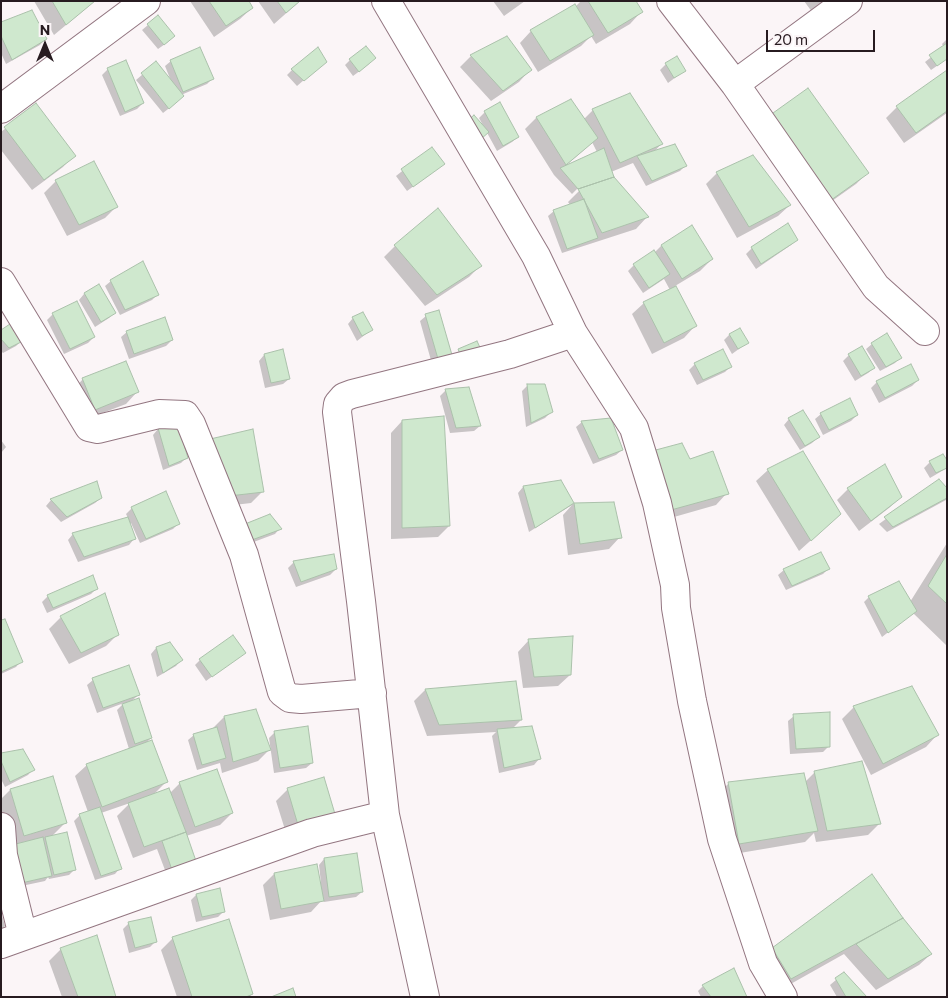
<!DOCTYPE html>
<style>
body{margin:0}
#map{position:relative;width:948px;height:998px;overflow:hidden;background:#fbf5f7;font-family:Commissioner,sans-serif}
canvas{display:block}
.frame{position:absolute;inset:0;border:2px solid #271b20;pointer-events:none}
.north{position:absolute;left:20px;top:20px;width:50px;height:50px;-webkit-text-stroke:4px #fbf5f7;paint-order:stroke;rotate:0deg;font-size:14px;font-weight:700;line-height:20px;text-align:center;color:#271b20}
.north::after{content:'';display:block;margin:auto;width:18px;height:22px;background:#271b20;clip-path:polygon(50% 0,100% 100%,50% 72%,0 100%)}
.scale{position:absolute;left:766px;top:30px;width:109px;height:22px;box-sizing:border-box;border:2px solid #271b20;border-top:0;padding-left:6px;font-size:15px;line-height:18px;white-space:nowrap;color:#271b20;-webkit-text-stroke:4px #fbf5f7;paint-order:stroke}
</style>
<div id="map">
<canvas width="948" height="998"></canvas>
<div class="frame"></div>
<div class="north">N</div>
<div class="scale">20 m</div>
</div>
<script>
const context = document.querySelector('canvas').getContext('2d');
context.lineJoin = 'round';
function paint(path, color) { context.fillStyle = color; context.fill(path, 'evenodd'); }
const shape = rows => new Path2D(rows.map(r => 'M' + r).join(''));
function trace(path, color, width, dash) { context.strokeStyle = color; context.lineWidth = width; context.lineCap = dash ? 'butt' : 'round'; context.setLineDash(dash || []); context.stroke(path); }
const shadow = shape([
 [34,1,95,1,54,35],
 [190,1,247,1,252,8,240,19,214,37],
 [258,1,300,1,274,24],
 [493,1,525,1,504,16],
 [581,1,635,1,641,12,630,24,596,44,591,36,581,46,538,72,520,43,531,31,575,7],
 [804,1,844,1,818,20],
 [1,23,45,39,40,45,6,64,1,53],
 [148,25,168,42,158,49,142,30],
 [947,39,947,59,931,70,925,62,944,47,942,44],
 [471,56,530,70,519,82,491,101,460,67],
 [350,60,369,64,353,76,345,65],
 [171,61,212,79,207,84,181,95,177,102,163,113,136,80,156,63,171,81,165,66],
 [666,64,684,71,668,83,660,70],
 [319,67,297,86,287,75,292,70],
 [108,69,143,103,137,109,120,116,102,75],
 [947,72,947,113,904,143,886,118,897,107],
 [808,90,867,173,856,184,815,213],
 [630,95,662,143,654,152,685,166,680,171,646,186,633,163,611,172,612,177,647,217,636,229,562,253,548,216,554,211,570,205,568,202,580,190,580,186,572,194,554,175,525,129,536,118,571,100,584,119,593,110],
 [592,142,597,152,564,167,585,149],
 [499,104,518,137,512,142,497,151,479,118,485,112],
 [35,105,74,155,63,167,32,190,1,150,1,132],
 [431,148,437,169,407,191,396,176],
 [94,163,116,207,105,218,67,236,44,193,56,181],
 [717,173,790,205,778,216,737,238,706,184],
 [788,225,797,240,791,245,756,269,746,254,752,248],
 [691,227,712,259,700,271,675,286,695,326,684,338,652,354,632,314,644,303,670,290,664,279,643,293,628,271,634,265,654,253,661,246],
 [395,246,480,266,469,277,425,306,384,257],
 [111,281,158,294,152,300,120,315,105,286],
 [99,286,115,312,109,318,95,327,79,300,84,294],
 [53,314,94,337,88,343,64,354,47,320],
 [426,316,450,355,432,364,420,321],
 [353,318,371,330,357,341,348,324],
 [739,329,747,343,732,354,724,340,729,335],
 [1,332,21,341,16,346,3,353,1,351],
 [127,332,172,340,166,346,129,359,121,337],
 [872,344,900,357,895,363,880,371,866,349],
 [861,347,874,368,868,373,855,381,843,361,849,355],
 [264,355,289,379,283,384,265,388,259,361],
 [695,364,731,366,725,372,697,385,689,370],
 [83,379,137,392,126,404,84,420,72,391],
 [918,380,912,386,879,403,871,388,877,382],
 [528,385,551,412,545,418,526,427,522,391],
 [446,390,480,426,474,431,450,433,440,396],
 [821,414,857,415,851,421,823,435,815,419],
 [789,419,818,437,812,443,800,450,784,425],
 [402,421,449,526,438,537,391,539,391,433],
 [582,422,622,450,616,455,593,464,576,427],
 [177,425,187,457,181,463,163,470,153,435,158,429],
 [1,440,6,447,1,453],
 [195,453,262,492,251,503,217,507],
 [943,455,947,462,947,468,930,478,924,468,930,462],
 [689,461,727,493,716,505,660,521],
 [768,470,828,525,799,551,756,481],
 [939,480,947,490,946,500,887,532,879,524],
 [561,481,573,504,613,503,620,537,609,549,568,555,563,515,572,505,529,532,518,493,523,487],
 [96,482,101,498,95,503,61,522,46,506,51,500],
 [848,489,901,497,889,508,859,531,837,500],
 [132,508,179,523,173,529,140,543,131,523,129,524,134,539,129,545,78,562,68,540,73,534,128,518,126,514],
 [280,528,275,534,243,546,235,533],
 [947,543,947,646,913,613,882,637,864,602,869,597,910,602],
 [294,562,336,569,330,575,296,587,288,568],
 [829,568,823,574,786,590,778,575,784,570],
 [97,588,91,594,47,613,42,602,48,596],
 [61,617,118,634,106,646,69,664,49,629],
 [1,621,21,661,16,667,1,674],
 [529,640,570,675,558,686,523,688,518,652],
 [156,648,181,660,176,666,157,677,151,654],
 [244,653,206,681,195,665,200,660],
 [129,667,139,694,131,702,151,738,146,743,166,782,152,796,170,793,180,783,232,813,220,825,186,836,168,878,157,849,133,858,117,816,130,803,101,813,120,868,115,874,95,880,74,821,80,815,88,812,75,776,87,765,129,749,117,710,124,703,97,713,87,685,93,680],
 [515,682,521,720,512,729,539,759,534,765,499,773,492,736,496,732,427,736,414,701,425,690],
 [854,707,937,735,926,747,871,775,842,719],
 [794,716,829,746,823,752,790,754,788,721],
 [224,717,269,750,258,761,222,773,220,763,197,770,188,740,194,735,213,728],
 [275,732,312,763,306,768,274,773,269,738],
 [1,754,33,769,28,775,5,787,1,779],
 [814,773,879,824,868,835,816,842,814,833,805,842,728,855,717,795,729,783,805,782],
 [288,789,334,814,287,836,276,801],
 [10,790,65,823,51,837,75,869,69,875,49,879,48,877,45,881,12,888,12,846,1,810,1,799],
 [324,859,362,892,356,897,324,902,323,899,311,912,270,920,263,885,274,874,321,883,319,865],
 [872,876,902,919,931,954,919,965,876,990,844,954,780,990,773,949],
 [196,895,224,911,218,917,196,922,191,900],
 [1,912,5,926,1,930],
 [129,923,156,941,150,947,129,953,123,929],
 [173,938,252,994,249,997,177,997,161,950],
 [61,949,114,997,62,997,49,961],
 [843,974,865,997,837,997,830,985],
 [703,986,746,997,701,997,698,991]
]);
const building = shape([
 [52,1,95,1,66,25,52,1],
 [209,1,249,1,253,8,226,26,209,1],
 [277,1,300,1,286,13,277,1],
 [588,1,636,1,643,12,608,33,588,1],
 [575,4,594,35,550,61,530,30,575,4],
 [32,10,47,39,12,60,1,36,1,22,32,10],
 [158,15,175,36,164,45,147,24,158,15],
 [507,36,532,70,503,91,470,55,507,36],
 [947,43,947,59,937,66,929,55,947,43],
 [366,46,376,58,359,72,349,59,366,46],
 [200,47,214,79,183,92,170,60,200,47],
 [318,47,327,62,304,81,291,69,318,47],
 [677,56,686,71,674,78,665,63,677,56],
 [126,60,144,103,125,112,107,68,126,60],
 [156,61,184,96,169,109,141,73,156,61],
 [947,70,947,111,916,133,896,106,947,70],
 [808,88,869,173,827,203,766,118,808,88],
 [630,93,663,144,620,163,592,109,630,93],
 [571,99,598,138,566,165,536,117,571,99],
 [500,102,519,137,503,146,484,111,500,102],
 [36,103,76,156,44,180,4,127,36,103],
 [474,115,489,132,481,139,466,122,474,115],
 [675,144,687,166,652,181,637,156,675,144],
 [432,147,445,164,413,187,401,169,432,147],
 [604,148,614,177,578,189,560,168,604,148],
 [753,155,791,205,749,227,716,172,753,155],
 [94,161,118,207,79,225,55,180,94,161],
 [614,177,649,217,602,233,578,189,614,177],
 [584,199,598,238,567,249,553,210,584,199],
 [438,208,482,266,437,295,394,245,438,208],
 [788,223,798,240,761,264,751,247,788,223],
 [692,225,713,259,682,279,661,245,692,225],
 [654,250,670,274,649,288,633,264,654,250],
 [143,261,159,295,125,310,110,280,143,261],
 [99,284,116,313,101,322,84,293,99,284],
 [676,286,697,326,664,343,643,302,676,286],
 [77,301,95,337,70,349,52,313,77,301],
 [439,310,452,355,438,359,425,314,439,310],
 [363,312,373,330,362,336,352,317,363,312],
 [165,317,173,340,134,354,126,331,165,317],
 [13,322,23,341,9,348,1,339,1,330,13,322],
 [740,328,749,343,738,349,729,334,740,328],
 [887,333,902,358,886,367,871,343,887,333],
 [477,341,483,354,463,362,458,349,477,341],
 [862,346,875,368,861,376,848,354,862,346],
 [283,349,290,379,271,383,264,354,283,349],
 [723,349,732,367,703,380,694,363,723,349],
 [126,361,139,392,95,410,82,378,126,361],
 [911,364,919,380,885,398,876,381,911,364],
 [527,384,545,384,553,412,531,423,527,384],
 [469,387,481,426,456,428,445,389,469,387],
 [850,398,858,415,829,430,820,413,850,398],
 [803,410,820,437,805,446,788,418,803,410],
 [444,416,450,526,402,528,402,420,444,416],
 [611,418,623,450,599,459,581,421,611,418],
 [178,424,188,458,169,466,158,428,178,424],
 [253,429,264,492,229,496,206,440,253,429],
 [682,443,690,459,713,451,729,494,671,510,652,451,682,443],
 [803,451,841,514,811,541,767,469,803,451],
 [943,454,947,460,947,468,936,473,929,461,943,454],
 [885,464,902,497,871,521,847,488,885,464],
 [939,479,947,488,947,498,893,527,884,517,939,479],
 [561,480,574,503,535,528,523,486,561,480],
 [97,481,102,498,67,517,50,499,97,481],
 [166,491,180,524,146,539,131,507,166,491],
 [614,502,622,538,580,544,574,503,614,502],
 [270,514,282,529,249,541,240,526,270,514],
 [128,517,136,539,84,557,72,533,128,517],
 [821,552,830,569,792,586,783,569,821,552],
 [334,554,337,569,301,582,293,561,334,554],
 [947,554,947,604,928,586,947,554],
 [93,575,98,589,53,608,47,595,93,575],
 [899,581,917,611,888,633,868,596,899,581],
 [105,593,119,635,81,653,60,616,105,593],
 [5,619,23,662,1,672,1,620,5,619],
 [233,635,246,653,212,677,199,659,233,635],
 [573,636,571,675,534,677,528,639,573,636],
 [170,642,183,660,163,673,156,647,170,642],
 [129,665,140,695,103,708,92,678,129,665],
 [516,681,522,720,439,725,425,689,516,681],
 [912,686,939,735,883,764,853,706,912,686],
 [139,698,152,738,135,744,122,704,139,698],
 [256,709,271,750,233,762,224,716,256,709],
 [830,712,830,747,796,749,793,714,830,712],
 [308,726,313,763,280,768,274,731,308,726],
 [532,726,541,759,504,768,497,729,532,726],
 [217,727,226,758,202,765,193,734,217,727],
 [152,740,168,782,102,807,86,764,152,740],
 [23,749,35,770,10,782,1,761,1,753,23,749],
 [862,761,881,824,827,831,814,771,862,761],
 [217,769,233,813,195,827,179,782,217,769],
 [804,773,818,831,739,844,728,782,804,773],
 [53,776,67,823,24,836,10,789,53,776],
 [324,777,335,814,298,825,287,788,324,777],
 [169,788,186,832,144,847,128,803,169,788],
 [100,807,122,869,101,876,79,814,100,807],
 [67,832,76,870,54,875,45,837,67,832],
 [186,832,197,864,173,873,162,841,186,832],
 [43,837,52,876,17,884,8,846,43,837],
 [357,853,363,892,329,897,324,858,357,853],
 [317,864,324,901,281,909,274,873,317,864],
 [872,874,903,918,791,979,772,948,872,874],
 [220,888,225,912,202,917,196,894,220,888],
 [151,917,157,942,135,948,128,922,151,917],
 [903,918,932,954,888,979,856,944,903,918],
 [229,919,253,994,246,997,192,997,172,937,229,919],
 [97,935,116,997,78,997,60,948,97,935],
 [734,968,747,997,711,997,702,985,734,968],
 [844,972,867,997,846,997,835,978,844,972],
 [293,988,296,997,271,997,293,988]
]);
const minor = shape([
 [386,1,536,256,573,333,634,428,657,503,675,585,676,608,692,701,722,839,763,963,783,997],
 [671,1,735,84,876,287,925,331],
 [735,84,848,1],
 [1,109,146,1],
 [1,282,89,427,98,429,159,414,185,415,191,424,244,555,282,692,290,698,301,699,372,693],
 [1,827,3,855,23,936],
 [1,944,312,833,385,815],
 [425,997,385,815,361,601,337,412,338,404,344,397,352,394,510,354,573,333]
]);
paint(shadow, '#0003');
paint(building, '#cfe8ce');
trace(building, '#abc1ab', 1);
trace(minor, '#937681', 30);
trace(minor, '#fff', 28);
</script>
